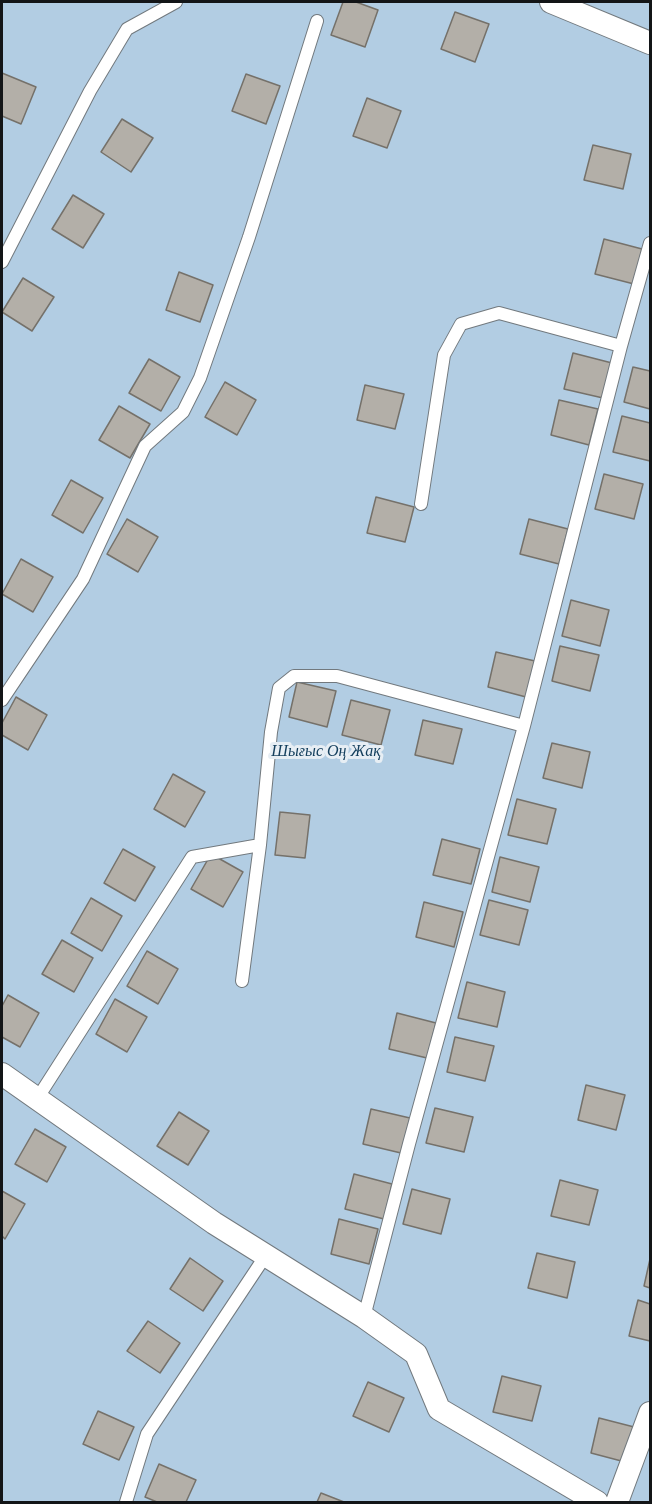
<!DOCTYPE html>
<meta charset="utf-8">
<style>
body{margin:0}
#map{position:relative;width:652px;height:1504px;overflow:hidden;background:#e7eef4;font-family:Georgia,serif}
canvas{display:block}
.frame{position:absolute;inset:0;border:3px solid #131517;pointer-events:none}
</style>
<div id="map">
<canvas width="652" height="1504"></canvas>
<div class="frame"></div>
</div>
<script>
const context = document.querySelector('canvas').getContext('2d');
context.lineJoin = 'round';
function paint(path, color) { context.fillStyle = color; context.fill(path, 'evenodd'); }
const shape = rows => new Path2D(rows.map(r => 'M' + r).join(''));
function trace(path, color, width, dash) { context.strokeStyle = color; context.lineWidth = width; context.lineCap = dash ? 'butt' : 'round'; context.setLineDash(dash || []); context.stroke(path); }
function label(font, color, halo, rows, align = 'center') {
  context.font = font + ' Georgia,serif'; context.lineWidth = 6; context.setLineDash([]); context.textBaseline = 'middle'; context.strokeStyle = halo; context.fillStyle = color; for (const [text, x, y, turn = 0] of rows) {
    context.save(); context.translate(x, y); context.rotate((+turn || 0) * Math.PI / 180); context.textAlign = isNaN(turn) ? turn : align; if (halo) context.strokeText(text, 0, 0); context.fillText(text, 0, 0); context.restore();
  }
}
const green = shape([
 [2,2,650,2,650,1502,2,1502]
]);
const building = shape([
 [343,2,356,2,378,10,365,47,331,35,343,2],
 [455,12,489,24,475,62,441,49,455,12],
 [2,73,36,87,21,124,2,116,2,73],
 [246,74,280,86,266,124,232,111,246,74],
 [367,98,401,111,387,148,353,136,367,98],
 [122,119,153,138,131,172,101,152,122,119],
 [593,145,631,154,623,189,584,180,593,145],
 [73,195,104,214,83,248,52,229,73,195],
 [604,239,642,249,634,284,595,274,604,239],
 [179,272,213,285,200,322,166,310,179,272],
 [23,278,54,297,32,331,2,312,23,278],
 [573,353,612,363,603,398,564,389,573,353],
 [149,359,180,377,161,411,129,393,149,359],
 [633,367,650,371,650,409,624,402,633,367],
 [225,382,256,400,237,435,205,417,225,382],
 [365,385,404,394,395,429,357,420,365,385],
 [559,400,598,409,589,445,551,435,559,400],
 [119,406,150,424,130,458,99,440,119,406],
 [622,416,650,423,650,461,613,452,622,416],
 [604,474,643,484,634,519,595,509,604,474],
 [71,480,103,498,83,533,52,515,71,480],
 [376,497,414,507,405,542,367,533,376,497],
 [127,519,158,537,138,572,107,554,127,519],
 [529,519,568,529,559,564,520,554,529,519],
 [21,559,53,577,33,612,2,594,21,559],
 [571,600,609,610,600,646,562,636,571,600],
 [560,646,599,655,590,691,552,681,560,646],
 [496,652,535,661,526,697,488,687,496,652],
 [297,682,336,691,327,727,289,717,297,682],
 [16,697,47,715,28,750,2,735,2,723,16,697],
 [351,700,390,710,381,745,342,735,351,700],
 [423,720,462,729,453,764,415,755,423,720],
 [552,743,590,752,582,788,543,778,552,743],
 [173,774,205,792,185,827,154,809,173,774],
 [517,799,556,809,547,844,508,835,517,799],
 [280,812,310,815,305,858,275,855,280,812],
 [442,839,480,849,471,884,433,875,442,839],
 [123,849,155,867,135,901,104,883,123,849],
 [211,854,243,872,223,907,191,889,211,854],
 [500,857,539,867,530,902,492,892,500,857],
 [91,898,122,916,102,951,71,933,91,898],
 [489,900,528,910,519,945,480,935,489,900],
 [424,902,463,912,454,947,416,937,424,902],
 [62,940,93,958,74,992,42,974,62,940],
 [147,951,178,969,158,1004,127,986,147,951],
 [467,982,505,992,497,1027,458,1018,467,982],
 [8,995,39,1013,20,1047,2,1037,2,1006,8,995],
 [115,999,147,1017,127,1052,96,1034,115,999],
 [397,1013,436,1023,427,1058,389,1049,397,1013],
 [455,1037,494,1046,485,1081,447,1072,455,1037],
 [586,1085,625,1095,616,1130,578,1120,586,1085],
 [435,1108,473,1117,464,1152,426,1143,435,1108],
 [371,1109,410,1118,401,1153,363,1144,371,1109],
 [179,1112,209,1131,188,1165,157,1146,179,1112],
 [35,1129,66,1147,47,1182,15,1164,35,1129],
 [354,1174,392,1184,384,1219,345,1209,354,1174],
 [560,1180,598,1190,589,1225,551,1216,560,1180],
 [412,1189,450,1199,441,1234,403,1224,412,1189],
 [2,1191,25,1204,5,1239,2,1236,2,1191],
 [339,1219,378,1229,369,1264,331,1254,339,1219],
 [537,1253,575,1262,567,1298,528,1288,537,1253],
 [190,1258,223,1281,203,1311,170,1289,190,1258],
 [650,1259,650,1288,644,1286,650,1259],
 [638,1300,650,1304,650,1341,629,1336,638,1300],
 [148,1321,180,1343,160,1373,127,1351,148,1321],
 [502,1376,541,1386,532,1421,493,1412,502,1376],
 [368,1382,404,1398,389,1432,353,1416,368,1382],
 [98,1411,134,1427,119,1460,83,1444,98,1411],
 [599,1418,638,1428,629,1463,591,1453,599,1418],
 [159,1464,196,1480,186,1502,157,1502,145,1497,159,1464],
 [321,1493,344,1502,317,1502,321,1493]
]);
const service = shape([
 [2,262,90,91,127,29,176,2],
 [421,504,444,355,461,324,499,313,621,346],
 [2,700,83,579,145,446,183,412,200,378,249,237,317,21],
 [242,981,260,845,271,732,279,688,294,676,337,676,524,726],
 [37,1099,192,857,260,845],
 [364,1317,409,1144,524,726,621,346,650,243],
 [126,1502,147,1434,266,1255]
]);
const minor = shape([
 [551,2,650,43],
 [2,1074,214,1223,364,1317,416,1354,439,1409,597,1502],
 [617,1502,650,1413]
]);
const parkNames = [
 ["Шығыс Оң Жақ",326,752]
];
paint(green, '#b2cde3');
paint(building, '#b3afa8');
trace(building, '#75716a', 1.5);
trace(service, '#72797e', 14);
trace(minor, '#72797e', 24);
trace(service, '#fff', 12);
trace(minor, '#fff', 22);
label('italic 16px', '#133e5c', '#e7eef4', parkNames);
</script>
